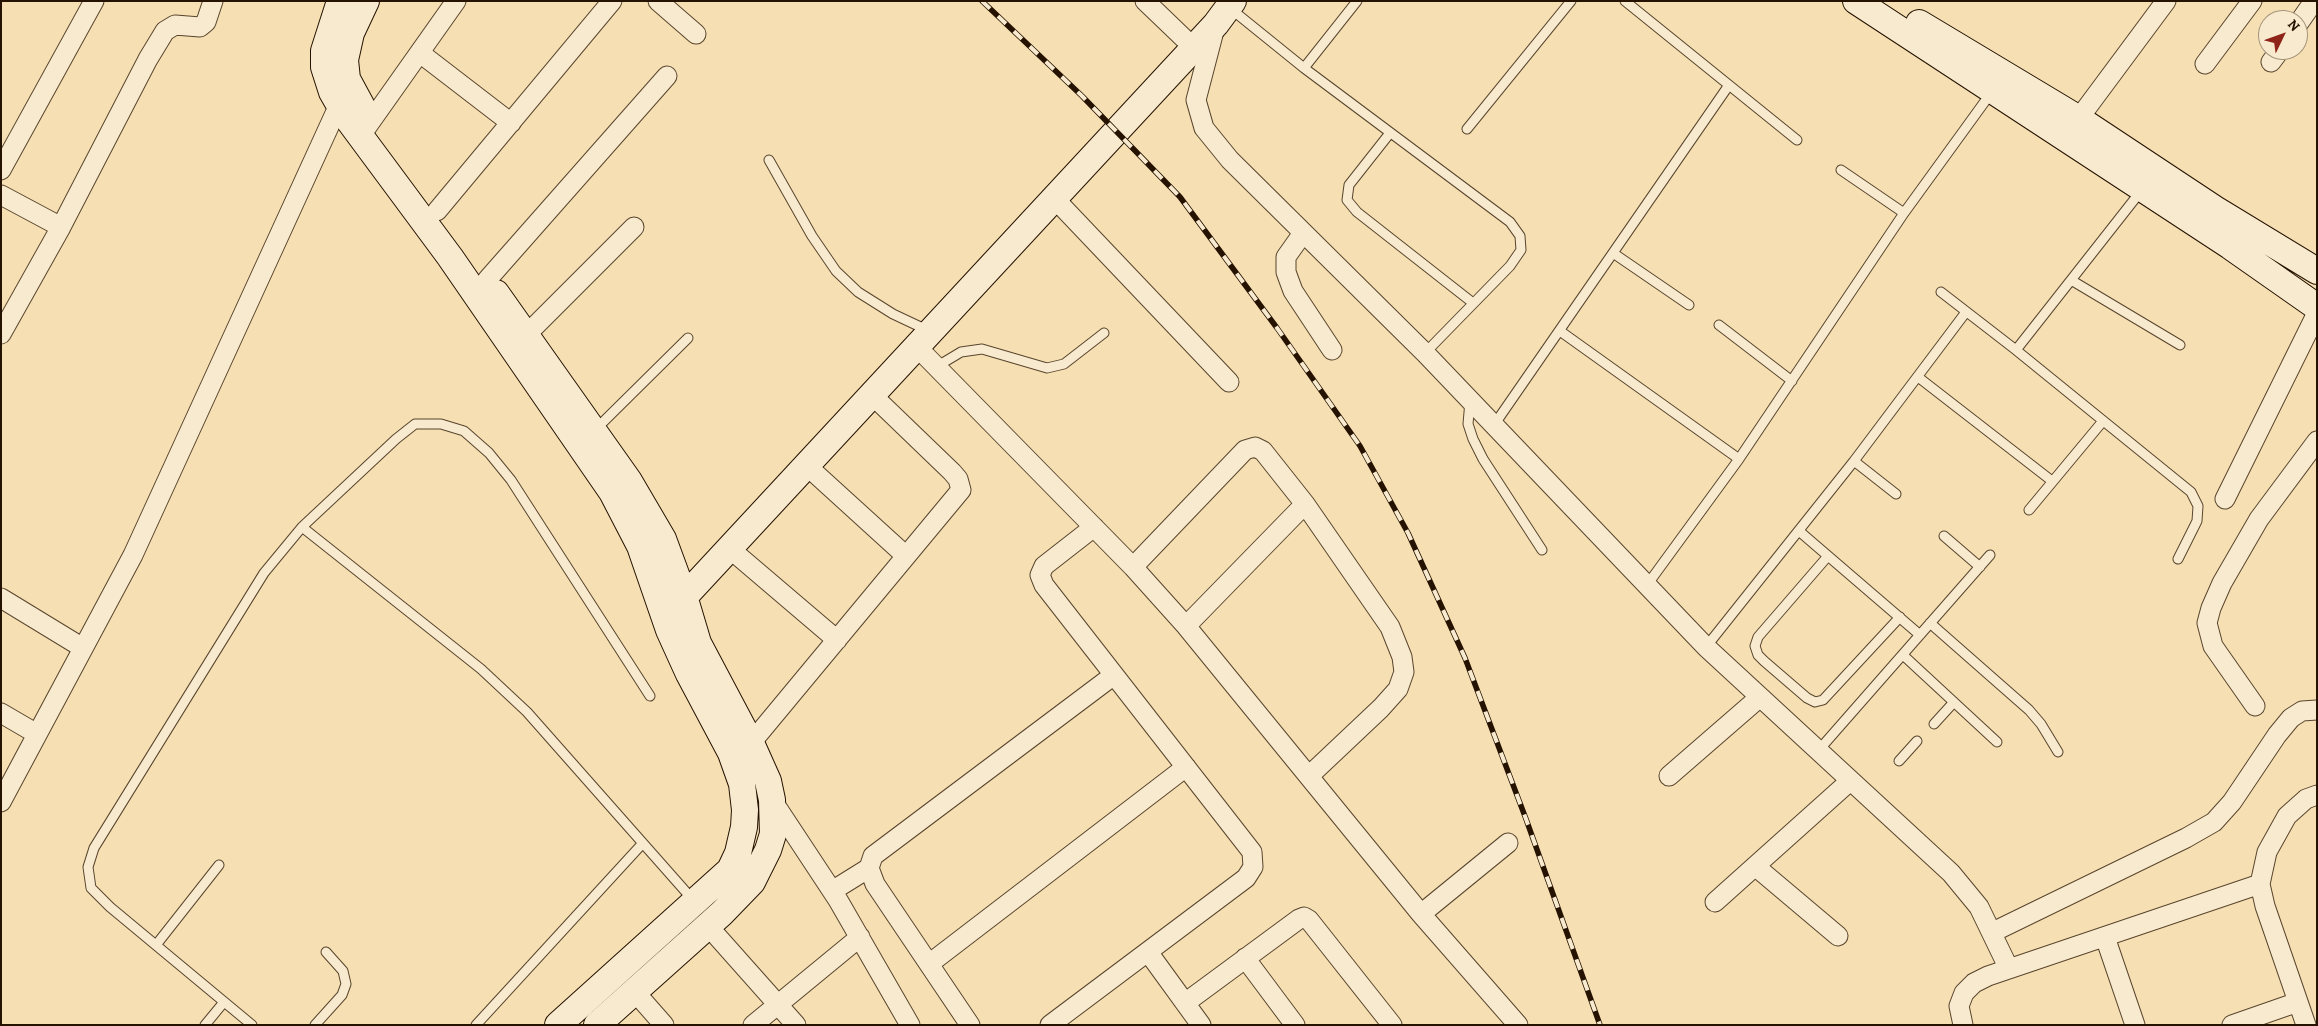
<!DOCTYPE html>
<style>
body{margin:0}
#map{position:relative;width:2318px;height:1026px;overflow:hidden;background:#f5dfb3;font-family:Alegreya,serif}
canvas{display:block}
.frame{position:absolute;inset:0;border:2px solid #251200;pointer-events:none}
.north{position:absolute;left:2258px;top:10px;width:50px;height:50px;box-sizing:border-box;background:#f8eace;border:1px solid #a4947c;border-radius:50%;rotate:48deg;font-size:14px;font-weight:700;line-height:20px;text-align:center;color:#251200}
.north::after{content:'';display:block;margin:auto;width:18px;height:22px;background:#8f2418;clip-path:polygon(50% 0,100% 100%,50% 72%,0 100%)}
</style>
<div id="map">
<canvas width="2318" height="1026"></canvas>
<div class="frame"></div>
<div class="north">N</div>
</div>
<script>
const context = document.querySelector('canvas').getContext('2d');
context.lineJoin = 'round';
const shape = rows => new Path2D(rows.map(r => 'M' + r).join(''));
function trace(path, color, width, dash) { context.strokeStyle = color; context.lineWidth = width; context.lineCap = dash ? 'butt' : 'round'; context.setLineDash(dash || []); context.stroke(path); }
const lane = shape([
 [1625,1,1797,140],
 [1231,9,1304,68,1510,222,1520,236,1521,250,1510,266,1425,353],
 [1304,68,1357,1],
 [1467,129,1571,1],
 [1390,133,1349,185,1347,200,1357,212,1473,303],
 [769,160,812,236,836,271,858,292,893,314,927,330],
 [1841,170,1904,213],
 [1613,253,1689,305],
 [2071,280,2180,345],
 [1941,292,2016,350,2191,492,2198,506,2197,521,2178,559],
 [1719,325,1792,381],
 [1560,331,1739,459],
 [2016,350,2141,191],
 [936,367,961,352,982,349,1047,368,1064,364,1104,333],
 [1918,377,2052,481],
 [1470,401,1468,424,1473,439,1483,459,1542,550],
 [1494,425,1729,85],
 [596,429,688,338],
 [1854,461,1896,494],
 [2029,510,2103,421],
 [302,527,481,669,527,712,694,901],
 [1799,531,1920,635],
 [1944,536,1980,567],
 [1828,556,1758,637,1755,646,1758,655,1764,661,1807,698,1815,702,1823,700,1900,617],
 [1647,585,1739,459,1904,213,1991,93],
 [1930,623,2029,710,2041,724,2058,752],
 [1706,647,1854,461,1966,312],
 [1903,655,1997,742],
 [1934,724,1954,702],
 [1818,751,1990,555],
 [1899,761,1917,741],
 [156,945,219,865],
 [205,1025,224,1002],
 [252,1025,110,907,91,888,88,867,94,848,264,573,302,527,396,439,415,424,441,424,464,431,489,453,511,480,650,696],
 [315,1025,342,995,346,984,343,971,326,952],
 [476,1025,643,843]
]);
const street = shape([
 [658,1,696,34],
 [1145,1,1194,48],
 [2298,24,2314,1],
 [1215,27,1196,100,1204,128,1230,160,1425,353,1706,647,1951,873,1979,907,2009,969],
 [420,53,511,123],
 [2271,62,2280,50],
 [2205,64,2252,1],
 [2071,129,2166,1],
 [364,131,456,1],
 [1,170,94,1],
 [1,195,61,227],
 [1054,198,1229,382],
 [437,211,612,1],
 [1303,233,1286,257,1286,272,1293,291,1332,350],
 [487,280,667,76],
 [1,334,61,227,148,59,165,31,175,25,200,27,206,22,213,1],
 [526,335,634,227],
 [916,346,1133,567,1186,626,1421,914,1518,1025],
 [806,465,906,556],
 [2225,499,2317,313],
 [729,548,837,640],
 [1133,567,1245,450,1255,447,1263,451,1305,504,1390,627,1402,657,1404,672,1398,689,1381,708,1310,775],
 [1,598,83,648],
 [1186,626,1305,504],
 [2255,706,2213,646,2207,623,2211,608,2222,583,2259,519,2317,441],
 [1,713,37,734],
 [751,743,961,490,958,479,952,472,871,394],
 [1669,776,1760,697],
 [772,800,838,900,910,1025],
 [1,802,133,555,343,96],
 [1755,866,1838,936],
 [832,891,869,868],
 [1715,902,1850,781],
 [1421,914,1508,843],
 [708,926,796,1025],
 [1993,932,2186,838,2214,822,2232,802,2277,735,2291,718,2302,711,2317,710],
 [2105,937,2135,1025],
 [1148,952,1201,1025],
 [1245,958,1295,1025],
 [929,964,1186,767],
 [635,992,664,1025],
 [1185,1003,1299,919,1304,917,1309,920,1392,1025],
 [753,1025,860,937],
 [970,1025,875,884,869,868,873,856,1114,675],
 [1050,1025,1246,878,1253,867,1252,852,1044,585,1040,575,1044,566,1094,527],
 [1963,1025,1959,1006,1964,993,1974,983,1988,976,2260,884],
 [2232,1025,2298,1002],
 [2306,1025,2265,906,2260,884,2267,852,2287,816,2306,799,2317,795]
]);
const secondary = shape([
 [340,1,324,51,324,67,332,92,347,118,450,257,612,492,640,546,669,630,689,674,731,753,742,784,745,810,744,827,738,853,730,870,558,1025],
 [366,1,351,33,345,60,347,79,367,116],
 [1856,1,2230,246,2317,307],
 [1919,23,2079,119,2215,209,2317,271],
 [496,293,629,481,663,539,684,596,698,643,751,743,768,781,772,800,773,834,768,850,752,882,722,913,597,1025],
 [674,608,1216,24,1233,1]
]);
const rail = shape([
 [982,1,1082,96,1180,197,1277,328,1360,446,1408,533,1465,658,1526,819,1600,1025]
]);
trace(lane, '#59452d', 11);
trace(street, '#59452d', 21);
trace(secondary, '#251200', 28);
trace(lane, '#f8eace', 9);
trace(street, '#f8eace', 19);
trace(secondary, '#f8eace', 26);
trace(rail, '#251200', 5.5);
trace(rail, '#f8eace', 4, [11]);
</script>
